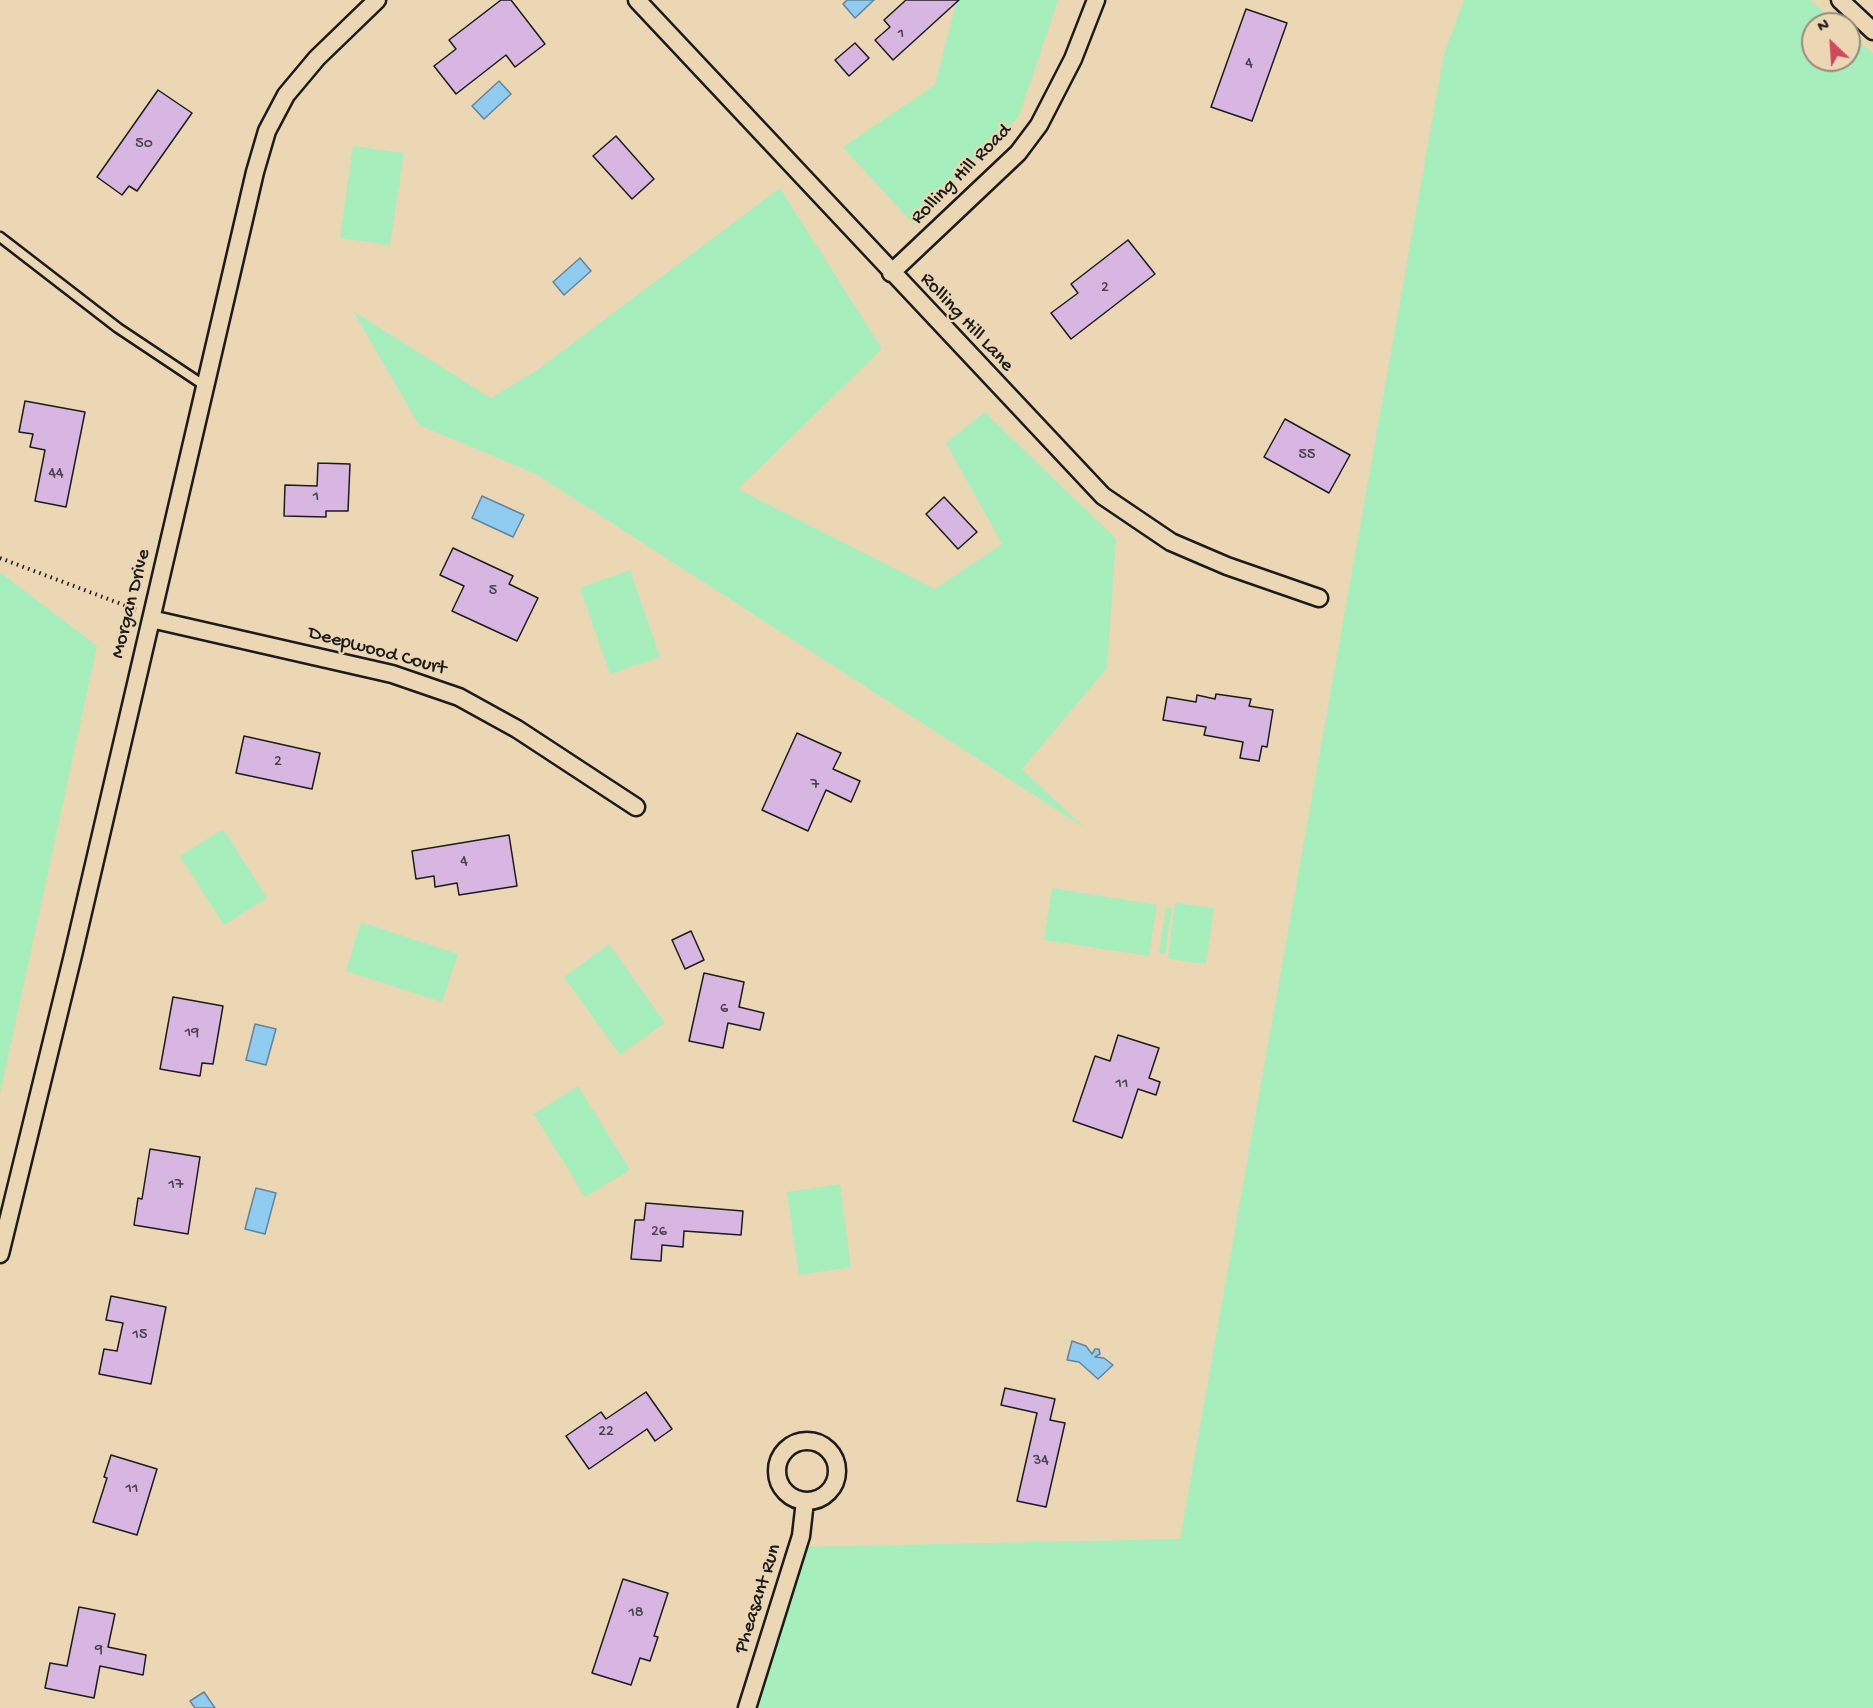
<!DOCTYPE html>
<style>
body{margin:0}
#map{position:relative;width:1873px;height:1708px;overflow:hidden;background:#ecd7b5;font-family:"Gochi Hand",sans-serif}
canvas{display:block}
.north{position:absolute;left:1801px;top:12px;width:60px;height:60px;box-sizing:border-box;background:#ecd7b5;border:2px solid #998c78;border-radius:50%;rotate:335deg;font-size:16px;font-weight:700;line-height:24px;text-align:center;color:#1c1c1c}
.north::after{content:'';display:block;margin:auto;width:21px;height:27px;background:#d1495b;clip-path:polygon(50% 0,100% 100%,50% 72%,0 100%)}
</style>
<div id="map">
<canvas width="1873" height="1708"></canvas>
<div class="north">N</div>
</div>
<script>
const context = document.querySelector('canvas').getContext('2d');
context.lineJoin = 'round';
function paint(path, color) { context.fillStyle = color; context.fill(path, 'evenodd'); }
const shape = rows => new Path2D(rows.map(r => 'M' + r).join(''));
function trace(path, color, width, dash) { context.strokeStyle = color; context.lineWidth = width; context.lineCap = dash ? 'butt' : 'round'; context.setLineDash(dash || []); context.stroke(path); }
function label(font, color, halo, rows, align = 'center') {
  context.font = font + ' "Gochi Hand",sans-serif'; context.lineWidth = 4.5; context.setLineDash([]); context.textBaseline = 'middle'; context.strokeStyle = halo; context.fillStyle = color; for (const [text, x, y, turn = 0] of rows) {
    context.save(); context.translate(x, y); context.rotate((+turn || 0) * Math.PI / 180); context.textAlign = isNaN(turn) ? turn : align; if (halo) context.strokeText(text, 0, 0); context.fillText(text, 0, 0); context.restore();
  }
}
const green = shape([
 [957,0,1058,0,1019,116,914,225,843,147,935,85],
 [1464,0,1810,0,1838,24,1813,24,1813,60,1849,60,1849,33,1873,53,1873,1708,747,1708,798,1547,1180,1539,1444,54],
 [353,146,404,153,390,245,340,238],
 [780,188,882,349,738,489,935,589,1002,544,946,443,985,412,1116,539,1107,668,1022,769,1085,828,536,474,419,425,353,311,491,398,537,370],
 [630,570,660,657,610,674,580,588],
 [0,572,97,646,0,1094],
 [223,829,267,898,224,925,180,856],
 [1052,888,1157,905,1149,956,1044,940],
 [1175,903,1214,908,1206,964,1168,959],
 [1166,907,1172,908,1165,954,1159,953],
 [361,922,458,954,442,1002,346,971],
 [609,944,665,1023,620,1055,564,977],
 [578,1086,630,1170,585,1197,534,1114],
 [840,1184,851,1267,799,1275,787,1192]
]);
const water = shape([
 [847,0,874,0,855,18,843,4,847,0],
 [499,81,511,94,484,119,472,106,499,81],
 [580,258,591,271,564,295,553,282,580,258],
 [482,496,524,515,513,537,472,518,482,496],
 [255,1024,276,1029,266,1065,246,1060,255,1024],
 [256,1188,276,1193,265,1234,245,1229,256,1188],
 [1072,1341,1086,1346,1092,1354,1095,1349,1099,1349,1100,1354,1095,1357,1104,1358,1113,1365,1098,1379,1079,1362,1067,1360,1072,1341],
 [204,1692,215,1708,195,1708,190,1701,204,1692]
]);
const building = shape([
 [501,0,511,0,545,44,515,67,506,55,456,94,434,66,456,49,449,40,501,0],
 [906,0,959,0,893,60,875,40,890,27,884,20,906,0],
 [1246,9,1287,23,1252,121,1211,107,1246,9],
 [855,43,869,58,849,76,835,60,855,43],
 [158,90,192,113,137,191,129,186,122,195,97,177,158,90],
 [616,136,654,179,632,199,593,156,616,136],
 [1128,240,1155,274,1071,339,1051,313,1078,293,1071,284,1128,240],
 [25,401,85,412,66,507,35,501,45,450,30,447,33,434,19,432,25,401],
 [1285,419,1350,455,1329,493,1264,457,1285,419],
 [318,463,350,464,348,511,326,511,326,517,284,516,285,485,317,486,318,463],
 [944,497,977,532,958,549,926,514,944,497],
 [453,548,513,576,509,584,538,598,517,641,452,611,464,586,440,575,453,548],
 [1216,694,1251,699,1249,706,1273,710,1267,747,1262,746,1259,761,1240,758,1243,742,1204,735,1206,727,1163,720,1167,697,1196,702,1197,695,1215,699,1216,694],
 [797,733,841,753,833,769,860,781,851,802,826,790,808,831,762,810,797,733],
 [244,736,320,753,312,789,236,773,244,736],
 [509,835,517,886,459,895,457,883,435,887,434,876,416,879,412,851,509,835],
 [691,931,704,960,685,969,672,940,691,931],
 [704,973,744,982,739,1007,764,1013,760,1030,728,1023,723,1048,689,1041,704,973],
 [173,997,223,1006,213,1064,202,1063,200,1076,160,1069,173,997],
 [1118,1035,1159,1048,1149,1078,1160,1082,1156,1095,1138,1089,1122,1138,1073,1121,1095,1056,1110,1061,1118,1035],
 [150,1149,200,1157,188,1234,134,1225,138,1198,142,1199,150,1149],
 [646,1203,743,1211,741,1235,684,1231,683,1247,662,1245,661,1261,631,1259,635,1220,644,1220,646,1203],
 [111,1296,166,1307,151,1384,99,1374,104,1349,117,1351,123,1323,106,1320,111,1296],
 [1005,1388,1055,1399,1050,1420,1065,1423,1046,1507,1017,1501,1037,1413,1001,1405,1005,1388],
 [646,1392,672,1429,655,1441,647,1429,589,1469,566,1436,601,1412,606,1419,646,1392],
 [111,1455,157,1469,137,1535,93,1522,107,1478,104,1477,111,1455],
 [623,1579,668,1593,654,1636,658,1637,650,1661,640,1658,631,1685,592,1673,623,1579],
 [79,1607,115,1614,108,1647,146,1655,143,1675,100,1666,94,1698,45,1688,50,1663,67,1666,79,1607]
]);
const path = shape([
 [0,558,137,610]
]);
const service = shape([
 [0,237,118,328,205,386]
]);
const minor = shape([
 [637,0,1103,496,1171,542,1227,566,1319,598],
 [1840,0,1873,31],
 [891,273,1018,153,1039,125,1073,59,1096,0],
 [151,619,392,674,459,697,517,729,636,807],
 [0,1254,73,955,255,172,267,131,286,95,317,58,377,0],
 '777 1471a30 30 0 1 1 60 0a30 30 0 1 1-60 0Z',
 [747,1708,801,1536,805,1501]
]);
const numberNames = [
 ["1",901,35],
 ["4",1249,65],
 ["50",144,145],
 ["2",1105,289],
 ["55",1307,456],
 ["44",56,475],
 ["1",316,498],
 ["5",493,592],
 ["2",278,763],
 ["7",815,786],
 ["4",464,863],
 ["6",724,1010],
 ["19",192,1034],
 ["11",1122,1085],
 ["17",176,1186],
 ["26",659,1233],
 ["15",140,1336],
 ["22",606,1433],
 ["34",1041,1462],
 ["11",132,1490],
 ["18",636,1614],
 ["9",99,1651]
];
const streetNames = [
 ["Rolling Hill Road",962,175,-45],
 ["Rolling Hill Lane",966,323,47],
 ["Morgan Drive",132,604,-76],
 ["Deepwood Court",377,652,15],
 ["Pheasant Run",759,1599,-72]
];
paint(green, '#a6eebb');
paint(water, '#90cbf0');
trace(water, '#62859b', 1.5);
paint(building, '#d8b6e2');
trace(building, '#1c1c1c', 1.5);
trace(service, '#1c1c1c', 13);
trace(minor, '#1c1c1c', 21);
trace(path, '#1c1c1c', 4, [1.5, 4.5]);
trace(service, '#ecd7b5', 8);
trace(minor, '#ecd7b5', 16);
label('16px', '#4b424e', null, numberNames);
label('20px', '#1c1c1c', '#ecd7b5', streetNames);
</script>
